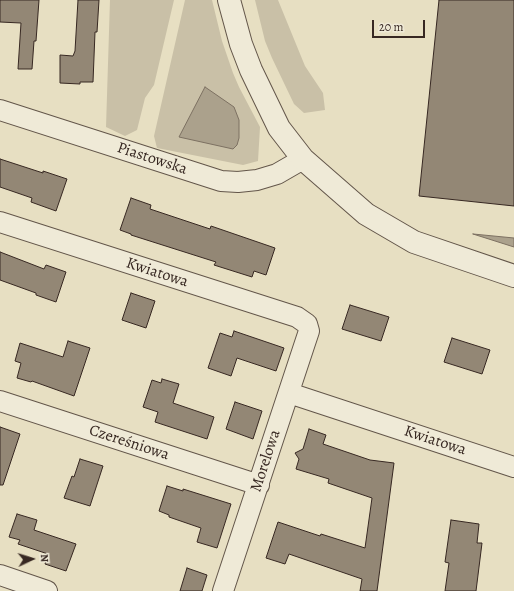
<!DOCTYPE html>
<meta charset="utf-8">
<style>
body{margin:0}
#map{position:relative;width:514px;height:591px;overflow:hidden;background:#e7dfc2;font-family:Alegreya,serif}
canvas{display:block}
.north{position:absolute;left:12px;top:539px;width:40px;height:40px;-webkit-text-stroke:3px #efead7;paint-order:stroke;rotate:86deg;font-size:11px;font-weight:700;line-height:16px;text-align:center;color:#372822}
.north::after{content:'';display:block;margin:auto;width:14px;height:18px;background:#372822;clip-path:polygon(50% 0,100% 100%,50% 72%,0 100%)}
.scale{position:absolute;left:372px;top:20px;width:53px;height:18px;box-sizing:border-box;border:2px solid #372822;border-top:0;padding-left:5px;font-size:12px;line-height:14px;white-space:nowrap;color:#372822;-webkit-text-stroke:3px #efead7;paint-order:stroke}
</style>
<div id="map">
<canvas width="514" height="591"></canvas>
<div class="north">N</div>
<div class="scale">20 m</div>
</div>
<script>
const context = document.querySelector('canvas').getContext('2d');
context.lineJoin = 'round';
function paint(path, color) { context.fillStyle = color; context.fill(path, 'evenodd'); }
const shape = rows => new Path2D(rows.map(r => 'M' + r).join(''));
function trace(path, color, width, dash) { context.strokeStyle = color; context.lineWidth = width; context.lineCap = dash ? 'butt' : 'round'; context.setLineDash(dash || []); context.stroke(path); }
function label(font, color, halo, rows, align = 'center') {
  context.font = font + ' Alegreya,serif'; context.lineWidth = 4; context.setLineDash([]); context.textBaseline = 'middle'; context.strokeStyle = halo; context.fillStyle = color; for (const [text, x, y, turn = 0] of rows) {
    context.save(); context.translate(x, y); context.rotate((+turn || 0) * Math.PI / 180); context.textAlign = isNaN(turn) ? turn : align; if (halo) context.strokeText(text, 0, 0); context.fillText(text, 0, 0); context.restore();
  }
}
const green = shape([
 [110,0,174,0,154,85,145,98,137,130,125,136,106,127],
 [185,0,212,0,222,41,233,73,239,87,260,127,258,161,243,165,157,148,154,136],
 [255,0,278,0,305,66,323,93,325,110,304,113,294,104,272,58,265,41]
]);
const water = shape([
 [205,87,234,107,239,120,239,138,237,145,233,149,179,137,205,87],
 [473,234,514,238,514,247,473,234]
]);
const building = shape([
 [0,0,39,0,36,41,34,41,32,69,18,69,21,23,0,22,0,0],
 [78,0,99,0,97,32,95,32,93,82,80,82,80,84,60,83,60,55,73,56,75,51,78,0],
 [439,0,514,0,514,206,419,196,439,0],
 [0,159,43,173,43,171,67,179,56,211,31,202,32,198,0,187,0,159],
 [131,198,151,205,150,209,210,229,211,226,275,248,266,275,254,271,252,277,214,265,216,262,131,235,131,234,120,230,131,198],
 [0,252,44,269,46,265,66,272,56,302,36,295,36,293,0,280,0,252],
 [131,293,155,301,146,328,122,320,131,293],
 [350,305,389,317,381,341,342,329,350,305],
 [234,331,284,348,276,371,237,358,231,376,208,368,220,333,232,337,234,331],
 [452,338,490,350,482,374,444,362,452,338],
 [68,341,90,348,74,396,32,381,31,382,17,378,21,363,15,361,20,343,63,357,68,341],
 [162,379,179,384,173,403,214,417,207,439,155,422,158,412,143,407,152,380,161,383,162,379],
 [235,402,262,411,253,439,226,429,235,402],
 [0,427,20,434,3,485,0,485,0,427],
 [309,429,326,435,323,444,370,460,394,463,377,591,360,591,362,579,289,554,285,564,266,558,278,522,320,536,321,534,365,548,372,498,328,483,329,479,296,469,299,459,295,453,303,449,309,429],
 [80,459,103,466,90,506,64,498,72,476,74,477,80,459],
 [167,486,183,491,183,489,231,504,217,548,197,542,201,528,169,517,169,515,159,511,167,486],
 [17,514,37,520,34,530,76,544,66,571,45,564,48,554,18,544,20,540,9,537,17,514],
 [451,520,479,524,477,543,482,543,476,591,445,591,449,563,445,562,451,520],
 [187,568,207,575,202,591,180,591,187,568]
]);
const minor = shape([
 [0,110,221,181,238,182,257,180,277,174,303,159],
 [0,222,297,317,307,324,309,331,305,343,223,591],
 [289,393,514,467],
 [0,401,259,485],
 [0,575,47,591]
]);
const tertiary = shape([
 [229,0,241,44,251,70,279,128,303,159,366,214,414,242,514,276]
]);
const streetNames = [
 ["Piastowska",152,159,18],
 ["Kwiatowa",157,273,18],
 ["Kwiatowa",435,441,18],
 ["Czereśniowa",129,443,18],
 ["Morelowa",266,461,-72]
];
paint(green, '#c9c0a7');
paint(water, '#aba18c');
trace(water, '#7d7162', 1);
paint(building, '#938775');
trace(building, '#372822', 1);
trace(minor, '#63564a', 22);
trace(tertiary, '#63564a', 24);
trace(minor, '#efead7', 20);
trace(tertiary, '#efead7', 22);
label('16px', '#372822', '#efead7', streetNames);
</script>
